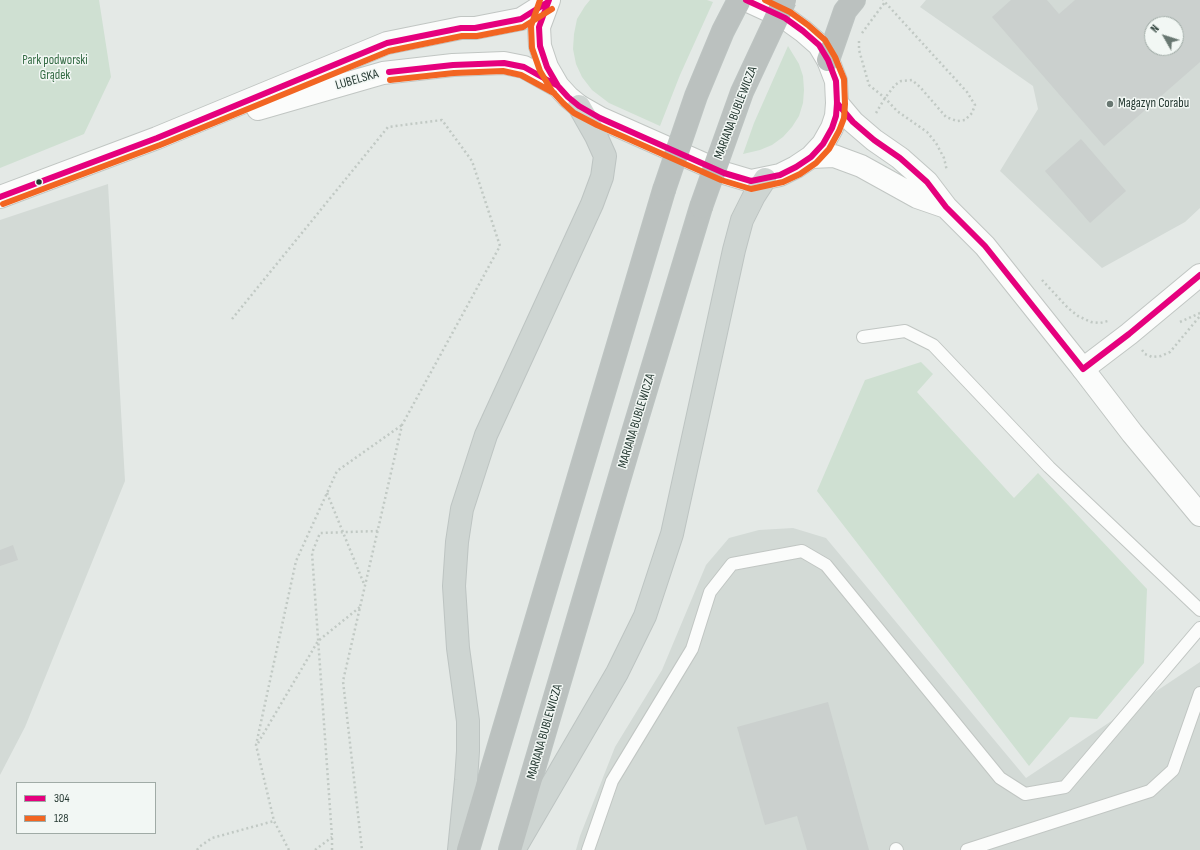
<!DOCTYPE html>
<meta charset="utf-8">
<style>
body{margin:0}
#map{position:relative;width:1200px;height:850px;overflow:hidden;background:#e4e9e6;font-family:"Sofia Sans Condensed",sans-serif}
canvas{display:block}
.legend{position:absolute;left:16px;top:782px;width:140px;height:52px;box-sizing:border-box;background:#f2f7f4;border:1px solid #a0aba6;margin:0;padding:5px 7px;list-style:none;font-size:12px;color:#253932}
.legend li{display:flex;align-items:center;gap:8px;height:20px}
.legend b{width:20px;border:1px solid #a0aba6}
.north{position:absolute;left:1144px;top:16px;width:40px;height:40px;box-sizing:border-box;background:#f2f7f4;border:1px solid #a0aba6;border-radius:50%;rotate:309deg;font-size:11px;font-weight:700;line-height:16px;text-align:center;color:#253932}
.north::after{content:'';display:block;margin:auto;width:14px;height:18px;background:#687771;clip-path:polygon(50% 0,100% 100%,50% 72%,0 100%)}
</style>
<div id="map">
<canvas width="1200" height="850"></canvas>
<ul class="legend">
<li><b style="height:5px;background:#e5007d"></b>304</li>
<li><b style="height:5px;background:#f26522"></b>128</li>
</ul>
<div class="north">N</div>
</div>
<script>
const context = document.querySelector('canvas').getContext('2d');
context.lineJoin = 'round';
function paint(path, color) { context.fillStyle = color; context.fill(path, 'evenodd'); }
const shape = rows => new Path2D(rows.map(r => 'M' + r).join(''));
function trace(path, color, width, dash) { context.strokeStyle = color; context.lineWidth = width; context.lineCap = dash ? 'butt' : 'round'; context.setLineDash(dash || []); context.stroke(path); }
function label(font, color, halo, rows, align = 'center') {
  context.font = font + ' "Sofia Sans Condensed",sans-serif'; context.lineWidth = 3; context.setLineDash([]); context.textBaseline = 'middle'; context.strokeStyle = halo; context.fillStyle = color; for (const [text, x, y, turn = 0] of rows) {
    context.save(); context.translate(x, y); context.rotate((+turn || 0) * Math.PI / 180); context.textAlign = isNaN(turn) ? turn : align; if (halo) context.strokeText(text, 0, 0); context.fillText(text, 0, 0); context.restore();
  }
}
const built = shape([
 [926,0,1200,0,1200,208,1185,222,1102,268,1000,171,1038,109,1033,86,920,7],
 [1152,24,1176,24,1176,48,1152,48],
 [108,184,125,481,25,727,0,775,0,220],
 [793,528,826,538,1026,778,1200,662,1200,850,576,850,580,836,615,747,662,670,706,565,729,538,759,530]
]);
const green = shape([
 [0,0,99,0,111,77,84,134,0,168],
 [590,0,707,0,713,2,680,75,660,126,609,103,592,90,582,77,576,64,573,49,574,34,577,19,585,6],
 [788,46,799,64,803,76,804,90,803,103,799,116,792,127,783,137,772,145,760,150,743,154,754,123],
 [921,362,933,374,917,392,1014,498,1038,473,1147,589,1144,663,1097,719,1070,717,1029,766,817,491,865,380]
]);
const building = shape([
 [1011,0,1047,0,1059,14,1075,0,1200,0,1200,62,1104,146,992,17],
 [1152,24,1176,24,1176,48,1152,48],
 [1081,139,1126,191,1090,223,1045,171],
 [13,545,18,560,0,566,0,550],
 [828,702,869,850,807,850,797,816,765,825,737,727]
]);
const path = shape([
 [862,33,885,2],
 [859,41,859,50,869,85,885,98,897,111,927,132,936,143,944,158,947,171],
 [876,113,885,98,895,85,901,81,912,80,920,87,946,117,957,121,965,120,972,113,975,105,967,92,883,0],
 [1042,280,1068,308,1078,316,1091,322,1100,323,1108,321],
 [232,319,388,127,442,120,472,161,500,246,402,425,343,681,362,850],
 [1180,322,1200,313],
 [1142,350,1145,354,1152,357,1161,356,1170,352,1200,316],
 [327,493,364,584],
 [258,743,318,641,360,607],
 [197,850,199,847,212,838,274,821],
 [289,850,274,821,256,745,296,561,337,471,402,425],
 [315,850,332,837],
 [332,850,332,837,312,553,320,533,378,531]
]);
const service = shape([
 [863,337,905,331,933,345,1049,467,1200,610],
 [896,849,897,850],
 [588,850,612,781,692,649,710,592,732,564,802,551,826,565,1000,778,1025,794,1065,787,1200,628],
 [967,850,1150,791,1173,770,1200,693]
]);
const minor = shape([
 [1083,369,1132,433,1200,515]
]);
const tertiary = shape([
 [549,0,539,27,540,46,547,67,558,86,568,97,579,106,600,118,724,173,751,181,780,175,796,167,811,157,823,144,832,128,836,116,837,103,836,81,828,60,819,45,803,31,785,18,746,0],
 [837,103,853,122,874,140,900,158,927,182,946,207,985,246,1083,369,1129,334,1200,275],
 [258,109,383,73,453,65,504,63,524,67,558,86],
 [811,157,834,156,861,166,917,197,946,207],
 [0,197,157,138,387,43,461,28,475,28,521,19,548,2]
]);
const primary = shape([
 [459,850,466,780,468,751,468,721,458,648,454,586,457,542,462,509,486,435,592,204,602,177,605,156,596,136,579,106],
 [514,850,617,673,645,616,672,534,734,250,742,220,754,196,765,179]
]);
const motorway = shape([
 [828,60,845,11,854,0],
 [468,850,664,190],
 [510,850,631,439,701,207]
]);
const motorwayBridge = shape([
 [664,190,696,96,723,31,739,0],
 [701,207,742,92,785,0]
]);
const bus1 = shape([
 [549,0,539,27,540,46,547,67,558,86,568,97,579,106,600,118,724,173,751,181,780,175,796,167,811,157,823,144,832,128,836,116,837,103,836,81,828,60,819,45,803,31,785,18,746,0],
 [389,72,453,65,504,63,524,67,558,86],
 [837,103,853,122,874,140,900,158,927,182,946,207,985,246,1083,369,1129,334,1200,275],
 [0,197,157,138,387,43,461,28,475,28,521,19,548,2]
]);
const bus2 = shape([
 [540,0,531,26,532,48,540,71,552,91,563,103,574,113,597,125,721,180,751,189,783,182,800,174,816,163,829,149,839,131,844,118,845,104,844,79,835,57,825,40,808,25,790,12,765,0],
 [390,80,454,73,503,71,521,75,554,93],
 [3,204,160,145,389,51,462,36,477,36,523,27,552,9]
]);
const markers = [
 [1110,104,4,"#687771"],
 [39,182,3.5,"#253932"]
];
const parkNames = [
 ["Park podworski",55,61],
 ["Grądek",55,76]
];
const streetNames = [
 ["LUBELSKA",357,80,-16],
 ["MARIANA BUBLEWICZA",736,113,-69],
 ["MARIANA BUBLEWICZA",637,421,-73],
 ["MARIANA BUBLEWICZA",545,732,-74]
];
const poiNames = [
 ["Magazyn Corabu",1118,104]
];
paint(built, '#d3dad6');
paint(green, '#cfe0d2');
paint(building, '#cbd0ce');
trace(service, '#c1c6c3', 14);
trace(minor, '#c1c6c3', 24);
trace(tertiary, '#c1c6c3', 24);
trace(primary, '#bdc4c2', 24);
trace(motorway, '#bdc4c2', 24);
trace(path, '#c1c9c4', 2.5, [2, 3]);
trace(service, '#fbfcfb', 12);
trace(minor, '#fbfcfb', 22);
trace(tertiary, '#fbfcfb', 22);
trace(primary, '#ced5d2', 22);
trace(motorway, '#bbc1bf', 22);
trace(motorwayBridge, '#bdc4c2', 24, []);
trace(motorwayBridge, '#bbc1bf', 22);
trace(bus1, '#e5007d', 6);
trace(bus2, '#f26522', 6);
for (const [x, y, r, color] of markers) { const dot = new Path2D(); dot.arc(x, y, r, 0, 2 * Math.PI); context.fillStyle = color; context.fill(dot); trace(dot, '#f2f7f4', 1.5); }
label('13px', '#346b44', '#f2f7f4', parkNames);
label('13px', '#253932', '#f2f7f4', streetNames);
label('13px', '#253932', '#f2f7f4', poiNames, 'left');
</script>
